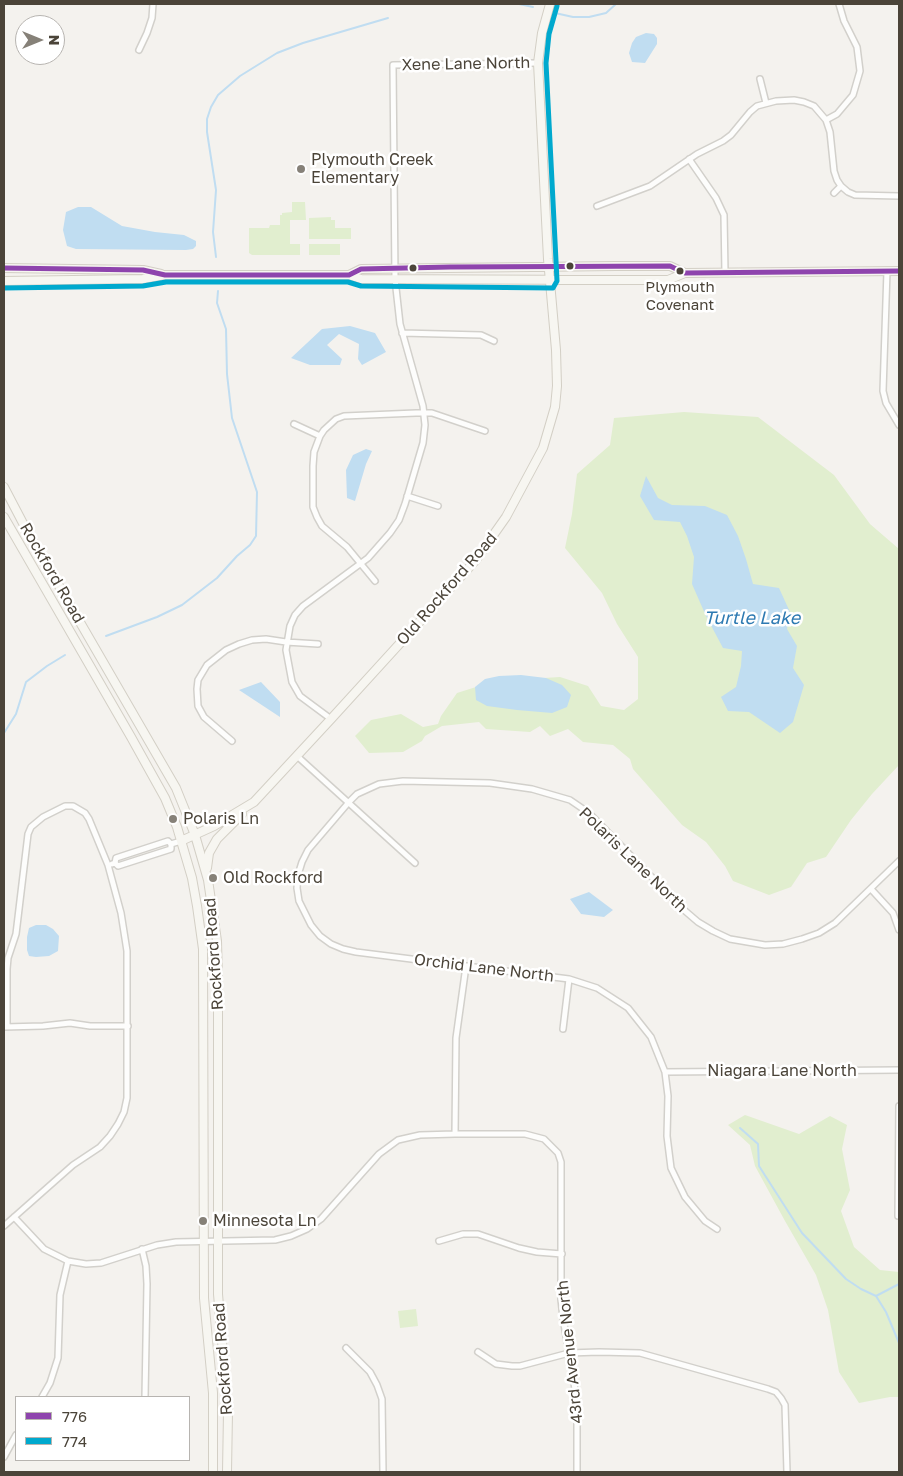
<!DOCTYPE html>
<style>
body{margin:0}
#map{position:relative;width:903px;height:1476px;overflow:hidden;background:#f4f2ee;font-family:"Golos Text",sans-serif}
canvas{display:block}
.frame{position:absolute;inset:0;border:5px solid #4b4439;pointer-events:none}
.legend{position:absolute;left:15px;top:1396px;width:175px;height:65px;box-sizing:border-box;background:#fff;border:1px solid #b7b4b0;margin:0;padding:6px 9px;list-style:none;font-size:15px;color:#4b4439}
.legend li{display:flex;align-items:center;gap:10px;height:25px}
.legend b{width:25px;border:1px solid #b7b4b0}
.north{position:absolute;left:15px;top:15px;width:50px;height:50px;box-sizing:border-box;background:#fff;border:1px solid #b7b4b0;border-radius:50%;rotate:90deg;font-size:14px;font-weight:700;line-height:20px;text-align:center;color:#4b4439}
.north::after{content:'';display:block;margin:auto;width:18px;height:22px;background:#868178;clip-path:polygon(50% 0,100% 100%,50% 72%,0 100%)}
</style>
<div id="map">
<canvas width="903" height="1476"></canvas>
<div class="frame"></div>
<ul class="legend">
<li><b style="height:6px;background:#8e44ad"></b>776</li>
<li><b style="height:6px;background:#00a9ce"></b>774</li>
</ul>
<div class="north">N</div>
</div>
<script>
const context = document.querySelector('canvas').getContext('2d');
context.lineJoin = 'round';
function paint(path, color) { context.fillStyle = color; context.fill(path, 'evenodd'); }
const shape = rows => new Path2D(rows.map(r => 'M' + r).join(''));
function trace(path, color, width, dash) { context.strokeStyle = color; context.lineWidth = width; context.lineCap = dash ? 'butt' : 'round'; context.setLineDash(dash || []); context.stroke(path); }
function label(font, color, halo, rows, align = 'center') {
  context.font = font + ' "Golos Text",sans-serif'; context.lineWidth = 5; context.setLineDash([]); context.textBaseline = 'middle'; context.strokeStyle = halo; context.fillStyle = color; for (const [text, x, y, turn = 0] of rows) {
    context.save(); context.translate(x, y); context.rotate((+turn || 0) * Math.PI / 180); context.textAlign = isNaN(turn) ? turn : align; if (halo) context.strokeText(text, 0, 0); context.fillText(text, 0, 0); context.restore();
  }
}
const green = shape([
 [292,202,305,202,306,220,290,220,290,244,300,244,300,255,252,255,249,253,249,228,269,228,270,225,280,225,280,215,282,215,282,213,292,212],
 [331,217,331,220,335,220,335,228,351,228,351,239,309,239,309,218],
 [309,244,340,244,340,255,309,255],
 [684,412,758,417,834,475,870,524,899,549,899,765,872,794,851,820,826,857,807,863,791,887,769,895,733,881,725,866,706,842,682,825,633,769,630,759,613,745,583,742,568,729,550,736,540,726,530,732,486,729,479,722,442,726,425,736,422,741,403,752,369,753,355,736,371,720,401,714,423,727,438,724,441,716,457,693,495,681,560,677,588,686,601,706,624,710,638,699,638,657,617,624,602,593,565,548,572,514,577,474,610,445,614,418],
 [745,1115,799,1134,830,1116,847,1125,842,1149,850,1190,841,1211,854,1247,880,1270,899,1272,899,1397,890,1397,859,1403,839,1372,828,1310,816,1275,785,1221,755,1166,750,1145,728,1125],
 [416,1309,418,1326,400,1328,398,1311]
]);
const water = shape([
 [646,33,654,34,657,38,657,44,645,63,632,62,629,53,632,43,636,37],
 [78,207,91,207,122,226,155,232,184,235,196,241,196,246,193,249,186,250,76,249,67,246,63,230,66,212],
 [350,326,375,333,386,352,362,365,358,359,359,344,339,334,327,345,342,359,340,365,310,365,291,358,322,329],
 [366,449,372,451,366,464,355,501,347,498,346,470,353,455],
 [646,476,658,498,672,505,705,506,727,515,738,536,746,559,753,584,779,588,790,612,787,629,797,646,793,668,804,685,793,722,780,733,749,712,728,711,721,697,736,687,741,666,742,651,723,648,706,616,692,584,694,557,687,536,680,522,654,520,640,496],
 [521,675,546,678,562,685,571,695,567,707,552,713,517,710,487,706,476,700,475,687,485,679,499,676],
 [261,682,280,702,280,717,239,690],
 [589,892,613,910,604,917,581,914,570,899],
 [36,925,46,925,53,929,59,936,58,951,49,956,36,957,29,956,27,950,27,937,29,928]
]);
const stream = shape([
 [405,4,407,4],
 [519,4,533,7],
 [555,13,573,17,589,17,606,13,616,4],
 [216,257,213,232,216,190,207,132,207,119,211,107,218,95,240,76,277,53,303,43,388,18],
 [106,636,157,617,182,605,217,578,237,556,250,545,256,536,257,492,232,418,227,374,226,329,217,303,218,291],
 [4,733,16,714,26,682,47,666,65,655],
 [740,1128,758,1144,759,1166,802,1233,846,1279,861,1289,876,1296,899,1284],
 [876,1296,886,1312,899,1343]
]);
const street = shape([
 [139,50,147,33,152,18,153,4],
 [760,79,766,103],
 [826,120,837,114,853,95,860,71,857,47,844,21,839,4],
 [689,159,716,198,724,215,725,273],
 [834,193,841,186],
 [597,206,650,186,697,154,723,141,731,135,750,112,757,106,776,101,794,100,804,102,814,106,826,120,830,132,834,171,837,180,841,186,848,192,855,195,899,196],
 [887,271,883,391,886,403,899,425],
 [402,333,481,335,494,341],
 [294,424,320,436],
 [407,496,438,506],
 [375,581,347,547,322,526,317,517,313,507,313,466,314,452,320,436,324,430,336,419,344,416,416,413,432,413,485,431],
 [331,719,300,696,292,682,286,650,290,626,295,615,303,606,368,558,390,533,399,520,405,504,423,443,425,425,423,406,400,324,395,279,393,65,538,63],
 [232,741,204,717,198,706,197,689,198,680,207,665,226,650,239,644,252,640,266,639,286,642,318,644],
 [297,756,415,863],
 [115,863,116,858,168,841,171,844,181,841],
 [112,864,115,863,118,866,171,849,171,844],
 [871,889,893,913,899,930],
 [4,1027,43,1026,70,1023,90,1026,128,1026],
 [563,1029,569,979],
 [665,1072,899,1070],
 [455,1134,456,1038,466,966],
 [898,1216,899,1106],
 [14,1217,44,1249,68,1261,86,1264,101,1263,157,1245,176,1242,275,1240,291,1236,307,1229,321,1219,379,1154,398,1140,420,1135,455,1134,525,1134,544,1139,558,1153,561,1162,561,1299,563,1318,577,1401,577,1472],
 [4,1226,73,1165,100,1147,110,1136,118,1124,124,1112,127,1098,127,951,121,913,108,865,89,819,85,813,73,806,65,806,43,817,31,827,28,834,16,934,8,958,7,969,7,1027],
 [717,1229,705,1221,685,1197,671,1168,667,1136,668,1096,665,1072,651,1037,628,1008,597,988,569,979,356,952,343,949,331,944,320,936,311,925,299,901,297,888,298,875,302,862,308,850,349,802,357,794,379,784,403,781,490,783,532,789,570,800,589,813,684,910,698,922,713,931,730,939,765,945,783,944,802,939,819,933,835,923,899,861],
 [439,1241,463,1234,478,1234,519,1248,537,1252,562,1254],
 [142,1249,146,1266,147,1284,145,1397],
 [346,1348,370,1372,377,1385,382,1399,383,1472],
 [478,1352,496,1364,512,1366,520,1366,569,1353,599,1352,640,1353,768,1389,776,1392,781,1398,785,1405,787,1472],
 [42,1397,50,1383,58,1358,60,1295,68,1261],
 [4,1457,16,1435]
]);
const secondary = shape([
 [4,268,143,270,161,274],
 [349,275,361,269,616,266,670,266,685,273],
 [4,281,143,279,165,275,349,275,361,279,611,280,668,280,685,273,899,271],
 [4,487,26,529,176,788,195,835,208,880,217,941,218,979,218,1294,228,1412,227,1472],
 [4,517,131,737,165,798,177,827,192,878,197,906,203,949,204,1298,213,1393,213,1472],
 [181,841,214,826,254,802,331,719,475,561,506,517,543,448,555,407,557,386,556,350,548,259,538,63,542,33,550,4],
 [207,868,209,853,217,839,242,814]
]);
const bus1 = shape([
 [4,268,143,270,165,275,349,275,361,269,450,267,670,266,685,273,899,271]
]);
const bus2 = shape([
 [4,288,143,286,166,282,348,282,361,286,553,288,557,281,546,63,549,34,557,6]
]);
const markers = [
 [301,169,5,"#868178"],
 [570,266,4.5,"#4b4439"],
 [413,268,4.5,"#4b4439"],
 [680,271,4.5,"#4b4439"],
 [173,819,5,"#868178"],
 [213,878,5,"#868178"],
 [203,1221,5,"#868178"]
];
const busNames = [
 ["Plymouth",680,287],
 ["Covenant",680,305]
];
const streetNames = [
 ["Xene Lane North",466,64,-1],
 ["Rockford Road",52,573,60],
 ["Old Rockford Road",447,589,-49],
 ["Polaris Lane North",633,860,44],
 ["Rockford Road",214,954,-94],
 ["Orchid Lane North",484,968,7],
 ["Niagara Lane North",782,1071],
 ["43rd Avenue North",570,1352,-96],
 ["Rockford Road",223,1359,-94]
];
const poiNames = [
 ["Plymouth Creek",311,160],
 ["Elementary",311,178],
 ["Polaris Ln",183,819],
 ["Old Rockford",223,878],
 ["Minnesota Ln",213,1221]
];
const waterNames = [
 ["Turtle Lake",752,618]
];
paint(green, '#e1eecf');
paint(water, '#c0ddf1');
trace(stream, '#c0ddf1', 2);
trace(street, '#d2d0cb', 8);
trace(secondary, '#d3cfc5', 10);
trace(street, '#fdfdfc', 5);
trace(secondary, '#f7f6f1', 8);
trace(bus1, '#8e44ad', 5);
trace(bus2, '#00a9ce', 5);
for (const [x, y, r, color] of markers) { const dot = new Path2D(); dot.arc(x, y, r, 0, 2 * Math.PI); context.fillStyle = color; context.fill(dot); trace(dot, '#fff', 2); }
label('15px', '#4b4439', '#fff', busNames);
label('16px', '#4b4439', '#fff', streetNames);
label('16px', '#4b4439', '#fff', poiNames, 'left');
label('italic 18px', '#2e7ab2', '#fff', waterNames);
</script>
